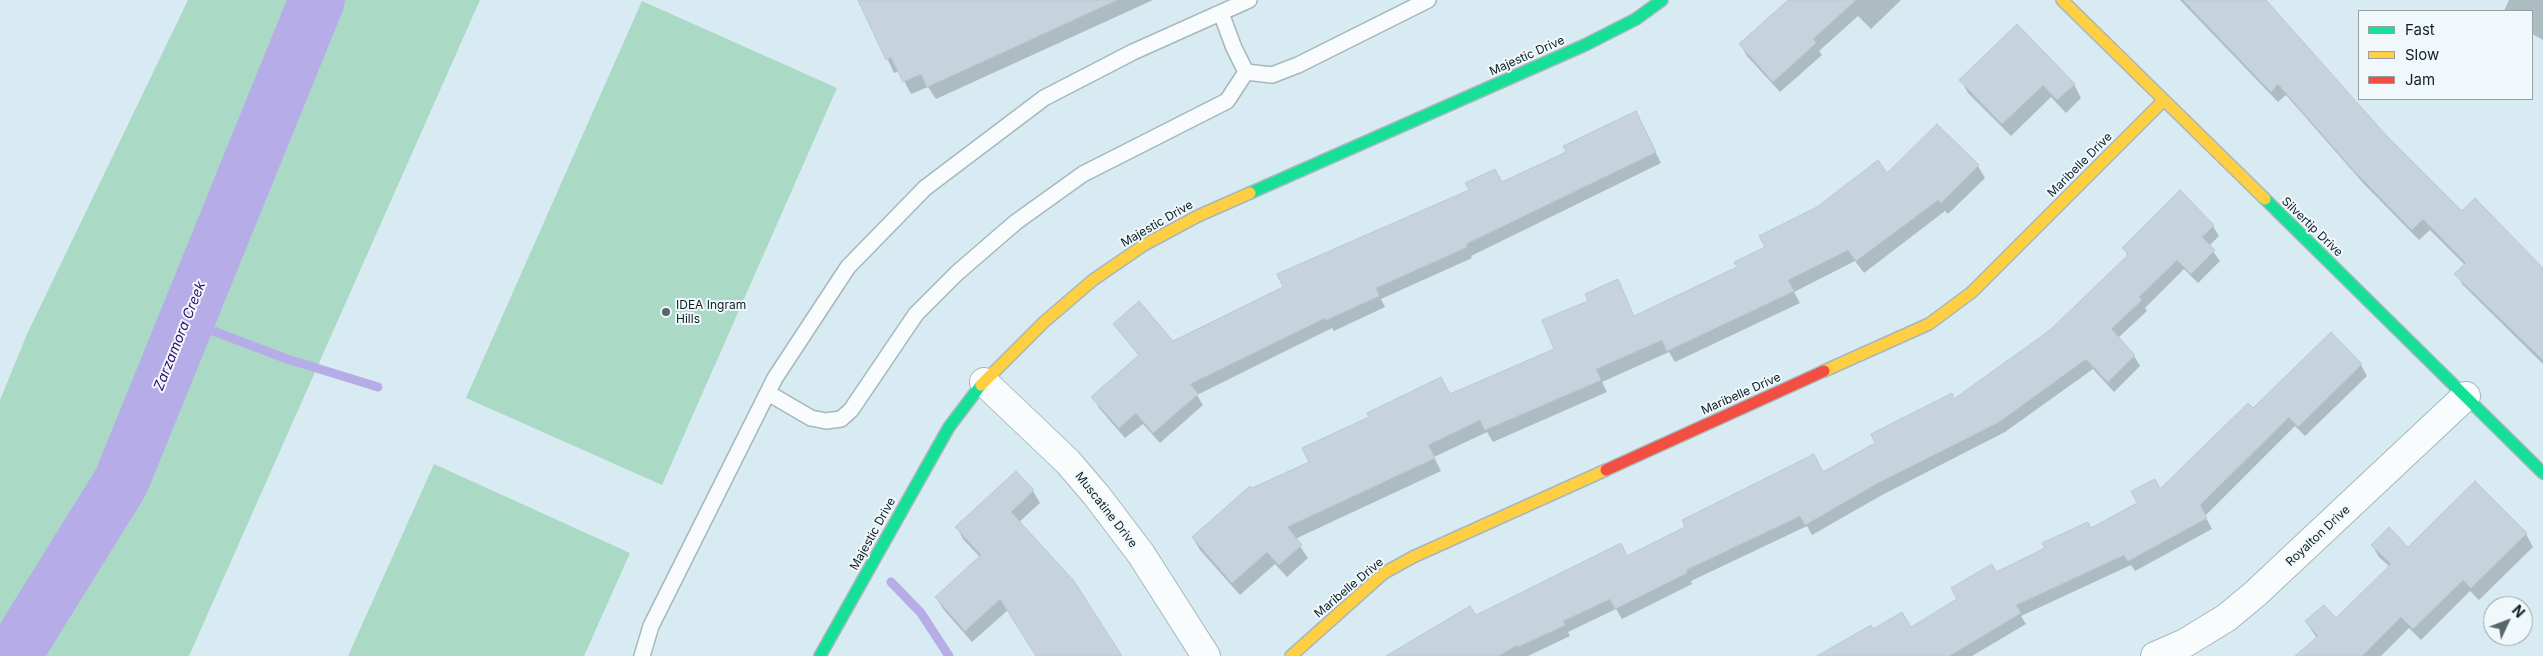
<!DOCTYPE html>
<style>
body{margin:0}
#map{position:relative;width:2543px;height:656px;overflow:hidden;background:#d8ebf2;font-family:Inter,sans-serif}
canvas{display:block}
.legend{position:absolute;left:2358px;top:10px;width:175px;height:90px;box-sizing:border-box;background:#f0f8fb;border:1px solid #96a1a6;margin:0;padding:6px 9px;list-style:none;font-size:15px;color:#0f1f26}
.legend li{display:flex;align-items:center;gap:10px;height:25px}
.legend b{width:25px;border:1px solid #96a1a6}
.north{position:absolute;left:2483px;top:596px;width:50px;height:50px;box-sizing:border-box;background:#f0f8fb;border:1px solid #96a1a6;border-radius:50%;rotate:47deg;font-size:14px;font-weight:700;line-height:20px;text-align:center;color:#0f1f26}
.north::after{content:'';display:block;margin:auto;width:18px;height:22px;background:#55666d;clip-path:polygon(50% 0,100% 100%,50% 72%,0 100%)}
</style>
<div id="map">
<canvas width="2543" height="656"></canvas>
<ul class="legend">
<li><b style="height:6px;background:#16e098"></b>Fast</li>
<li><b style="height:6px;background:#ffcf43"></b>Slow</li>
<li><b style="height:6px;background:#f24e42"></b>Jam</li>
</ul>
<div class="north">N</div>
</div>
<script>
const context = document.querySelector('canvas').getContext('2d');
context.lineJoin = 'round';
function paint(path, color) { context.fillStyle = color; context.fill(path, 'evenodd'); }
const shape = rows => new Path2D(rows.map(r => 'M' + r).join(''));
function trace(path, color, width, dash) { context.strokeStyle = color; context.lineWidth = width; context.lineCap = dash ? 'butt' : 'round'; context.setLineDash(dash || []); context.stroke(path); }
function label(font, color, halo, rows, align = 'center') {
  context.font = font + ' Inter,sans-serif'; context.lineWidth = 4; context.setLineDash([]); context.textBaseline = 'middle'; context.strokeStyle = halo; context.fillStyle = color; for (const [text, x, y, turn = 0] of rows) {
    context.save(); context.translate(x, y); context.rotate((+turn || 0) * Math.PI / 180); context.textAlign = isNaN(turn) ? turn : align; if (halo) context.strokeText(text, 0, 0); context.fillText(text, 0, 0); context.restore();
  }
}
const green = shape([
 [188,0,480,0,189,656,0,656,0,400,27,334],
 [642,1,837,88,662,485,466,398],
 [434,464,630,553,584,656,348,656]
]);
const shadow = shape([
 [873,0,1153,0,936,99,928,87,911,94,899,71,894,73,862,5],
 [1789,0,1901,0,1871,29,1858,16,1819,51,1822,55,1780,92,1747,56,1741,45],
 [2180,0,2252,0,2462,213,2543,269,2543,364,2463,285,2456,274,2465,265,2430,230,2419,240,2364,184,2286,95,2278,102],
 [2509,0,2543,0,2543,40,2532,34,2532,11,2504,11],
 [1961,80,2074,84,2081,98,2066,113,2051,97,2011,136,1968,93],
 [1641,123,1661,163,1471,256,1472,258,1381,299,1385,307,1334,331,1332,328,1197,395,1203,405,1160,443,1143,424,1125,438,1099,408,1093,397,1139,356,1114,324,1173,342,1502,184],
 [1937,126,1978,166,1985,178,1948,214,1945,211,1864,273,1855,261,1794,292,1800,303,1675,362,1669,352,1602,382,1607,392,1493,442,1487,432,1434,457,1441,471,1295,539,1308,558,1287,577,1275,564,1240,595,1200,550,1193,538,1252,490,1450,395,1556,350,1589,301,1617,281,1634,317,1738,268,1766,248,1887,175],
 [2213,226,2219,236,2209,246,2220,261,2198,283,2184,269,2145,308,2147,311,2118,338,2134,356,2140,366,2114,392,2093,369,2005,432,1882,495,1812,535,1807,526,1691,581,1692,584,1622,619,1616,609,1568,632,1570,636,1528,656,1400,656,1475,616,1627,557,1823,473,1954,400,2050,331,2128,256,2124,248],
 [2330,334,2361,365,2367,376,2305,436,2295,426,2205,516,2212,529,2135,571,2131,565,2021,616,2026,624,1972,656,1828,656,1873,631,1910,628,1959,599,1996,573,2091,529,2160,491,2253,410],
 [1016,472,1033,491,1040,503,1018,523,1120,656,1037,656,1008,610,972,642,943,609,936,597,980,557,963,539,957,527],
 [2475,482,2526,534,2533,547,2479,600,2470,591,2421,640,2409,628,2381,656,2297,656,2317,638,2306,622,2336,620,2390,567,2379,557,2372,545,2408,548]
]);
const stream = shape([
 [187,321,287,359,378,387],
 [891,582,921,613,949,656]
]);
const river = shape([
 [13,656,121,482,317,0]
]);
const building = shape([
 [858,0,1117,0,927,87,921,74,903,82,891,57,886,60,858,0],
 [1788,0,1856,0,1813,39,1816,43,1773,82,1739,44,1788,0],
 [2183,0,2266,0,2385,134,2462,211,2475,198,2543,268,2543,360,2454,274,2466,263,2423,219,2412,230,2356,173,2278,84,2271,92,2183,0],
 [2017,24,2075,84,2057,100,2043,85,2002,124,1959,80,2017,24],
 [1636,111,1656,152,1466,244,1467,247,1376,288,1379,296,1326,320,1325,318,1190,384,1198,394,1153,433,1136,413,1119,428,1091,397,1139,355,1113,324,1139,301,1173,341,1283,287,1277,274,1469,190,1465,183,1495,169,1502,182,1566,152,1563,146,1636,111],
 [1937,124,1979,165,1941,203,1938,200,1856,261,1848,250,1788,280,1794,291,1667,351,1662,340,1596,369,1601,380,1485,430,1480,420,1428,445,1435,458,1287,527,1302,545,1279,565,1267,552,1232,583,1192,537,1250,486,1252,488,1309,462,1302,448,1369,417,1367,413,1441,377,1450,394,1554,349,1542,320,1588,301,1585,294,1618,279,1634,316,1737,267,1734,262,1765,247,1759,236,1817,207,1878,160,1887,173,1937,124],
 [2180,190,2214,225,2202,237,2215,250,2191,274,2177,260,2139,297,2142,300,2111,329,2135,355,2108,382,2086,359,1999,422,1876,484,1805,525,1800,516,1686,570,1687,573,1615,609,1610,599,1563,621,1565,625,1518,647,1517,645,1498,656,1386,656,1470,606,1476,615,1621,543,1627,556,1685,527,1682,520,1814,454,1823,472,1875,443,1871,434,1952,393,1954,399,2050,330,2129,254,2122,248,2180,190],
 [2331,332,2362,364,2298,427,2289,417,2200,505,2207,518,2128,561,2124,555,2016,605,2021,613,1949,656,1817,656,1871,625,1873,629,1902,612,1911,627,1957,599,1951,588,1992,564,1996,572,2045,548,2042,543,2088,522,2091,528,2137,503,2131,491,2155,479,2160,489,2248,403,2253,408,2331,332],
 [1016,471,1034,490,1011,512,1074,581,1122,656,1036,656,1000,599,965,631,935,597,981,555,955,527,1016,471],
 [2475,481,2527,533,2471,588,2463,580,2413,629,2401,617,2362,656,2295,656,2318,636,2305,621,2324,605,2336,618,2391,564,2371,545,2389,527,2408,547,2475,481]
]);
const lane = shape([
 [1221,13,1234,48,1246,72,1272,75,1298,65,1428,0],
 [768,393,811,418,826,421,841,419,851,410,916,314,957,273,1016,222,1083,174,1227,101,1246,72],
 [642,656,651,626,775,378,848,267,925,188,1044,98,1133,52,1249,0]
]);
const street = shape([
 [984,382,1068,462,1097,496,1141,554,1206,656],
 [2155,656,2185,643,2226,618,2255,594,2466,396]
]);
const fast = shape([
 [1250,193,1585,45,1636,19,1662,0],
 [2265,199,2543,473],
 [820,656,949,427,981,385]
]);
const slow = shape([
 [2062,0,2265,199],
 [1824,371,1929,324,1972,292,2163,101],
 [981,385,1044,322,1093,280,1144,245,1198,216,1250,193],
 [1291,656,1384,573,1413,557,1606,470]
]);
const jam = shape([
 [1606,470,1824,371]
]);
const markers = [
 [666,312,5,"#55666d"]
];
const streetNames = [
 ["Majestic Drive",1527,56,-24],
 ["Maribelle Drive",2080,165,-45],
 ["Majestic Drive",1157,224,-30],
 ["Silvertip Drive",2312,227,44],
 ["Maribelle Drive",1741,394,-24],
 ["Muscatine Drive",1106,510,52],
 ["Majestic Drive",873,534,-61],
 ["Royalton Drive",2318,536,-43],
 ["Maribelle Drive",1349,588,-40]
];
const poiNames = [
 ["IDEA Ingram",676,305],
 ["Hills",676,319]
];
const waterNames = [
 ["Zarzamora Creek",180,336,-68]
];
paint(green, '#aadac5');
paint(shadow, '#0003');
trace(stream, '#b6ade8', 9);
trace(river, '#b6ade8', 56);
paint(building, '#c6d3dc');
trace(building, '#bcc8d1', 1);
trace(lane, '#a6b7bd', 18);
trace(street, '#a6b7bd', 30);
trace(fast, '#a6b7bd', 14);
trace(slow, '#a6b7bd', 14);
trace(jam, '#a6b7bd', 14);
trace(lane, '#f9fcfd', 15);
trace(street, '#f9fcfd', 28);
trace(fast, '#16e098', 11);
trace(slow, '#ffcf43', 11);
trace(jam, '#f24e42', 11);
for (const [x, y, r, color] of markers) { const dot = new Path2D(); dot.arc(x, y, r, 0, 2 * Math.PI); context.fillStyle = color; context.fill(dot); trace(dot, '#f0f8fb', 2); }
label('12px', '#0f1f26', '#f0f8fb', streetNames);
label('12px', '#0f1f26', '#f0f8fb', poiNames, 'left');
label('italic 14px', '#360b6c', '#f0f8fb', waterNames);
</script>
